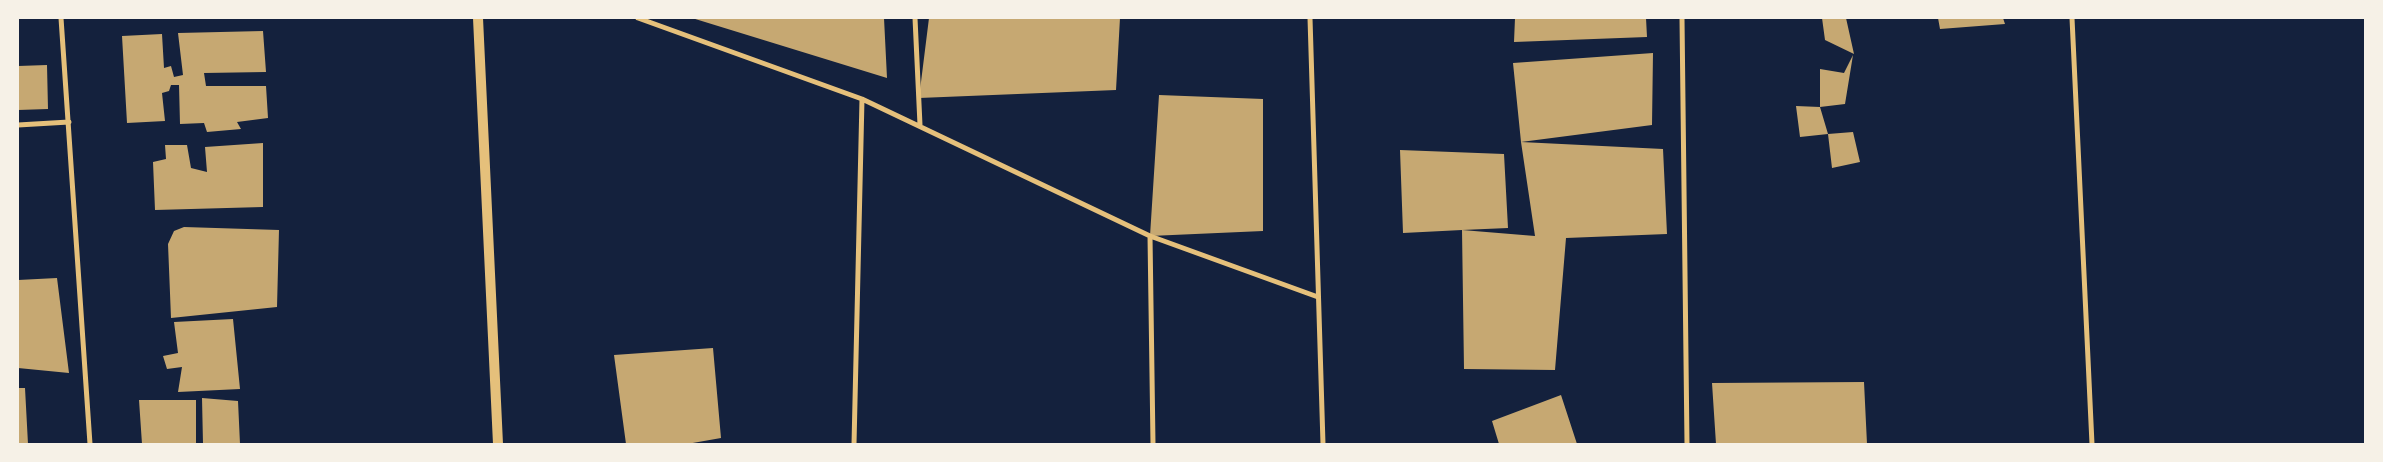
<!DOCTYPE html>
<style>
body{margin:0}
#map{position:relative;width:2383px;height:462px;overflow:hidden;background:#14213d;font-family:"PT Sans",sans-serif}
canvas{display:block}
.frame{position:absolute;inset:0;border:19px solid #f6f1e7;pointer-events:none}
</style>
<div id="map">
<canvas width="2383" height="462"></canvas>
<div class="frame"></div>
</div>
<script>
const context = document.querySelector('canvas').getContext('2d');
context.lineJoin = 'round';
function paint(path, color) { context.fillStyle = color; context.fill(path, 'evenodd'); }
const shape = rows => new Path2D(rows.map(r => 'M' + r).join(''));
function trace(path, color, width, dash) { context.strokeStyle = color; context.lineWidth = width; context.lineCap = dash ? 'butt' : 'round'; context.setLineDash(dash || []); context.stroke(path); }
const building = shape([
 [692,18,884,18,887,78],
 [929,18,1120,18,1116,90,919,98],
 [1515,18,1646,18,1647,37,1514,42],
 [1822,18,1846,18,1854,54,1825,40],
 [1938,18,2003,18,2005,24,1940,29],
 [263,31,266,72,204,73,206,86,266,86,268,118,237,122,241,129,207,132,204,123,180,124,179,85,171,85,169,91,162,93,165,121,127,123,122,36,162,34,164,68,171,66,174,77,183,75,178,33],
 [1653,53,1652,125,1521,142,1513,63],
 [1853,55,1845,104,1820,107,1820,69,1844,73],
 [47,65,48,109,18,110,18,66],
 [1159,95,1263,99,1263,231,1150,236],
 [1796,106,1820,107,1828,134,1800,137],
 [1853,132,1860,162,1832,168,1828,134],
 [1521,142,1663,149,1667,234,1566,238,1555,370,1464,369,1462,230,1403,233,1400,150,1504,154,1508,228,1462,230,1535,236],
 [263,143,263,207,155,210,153,162,166,159,165,145,187,145,191,168,207,172,205,147],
 [184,227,279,230,277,307,171,318,168,244,174,231],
 [57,278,69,373,18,368,18,280],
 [233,319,240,389,178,392,182,367,167,369,163,356,178,353,174,322],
 [713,348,721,438,687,444,626,444,614,355],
 [1864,382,1867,444,1716,444,1712,383],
 [18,388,25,388,28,444,18,444],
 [1561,395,1577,444,1499,444,1492,421],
 [202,398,238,401,240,444,203,444],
 [139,400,196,400,196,444,142,444]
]);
const minor = shape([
 [61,18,90,444],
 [638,18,862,99,1150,236,1318,297],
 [915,18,920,125],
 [1310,18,1323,444],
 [1682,18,1687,444],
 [2072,18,2092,444],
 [18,125,69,122],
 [1150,236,1153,444],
 [854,444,862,99]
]);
const secondary = shape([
 [478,18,498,444]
]);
paint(building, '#c6a872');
trace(minor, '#e5c07b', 5);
trace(secondary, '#e5c07b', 10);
</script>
